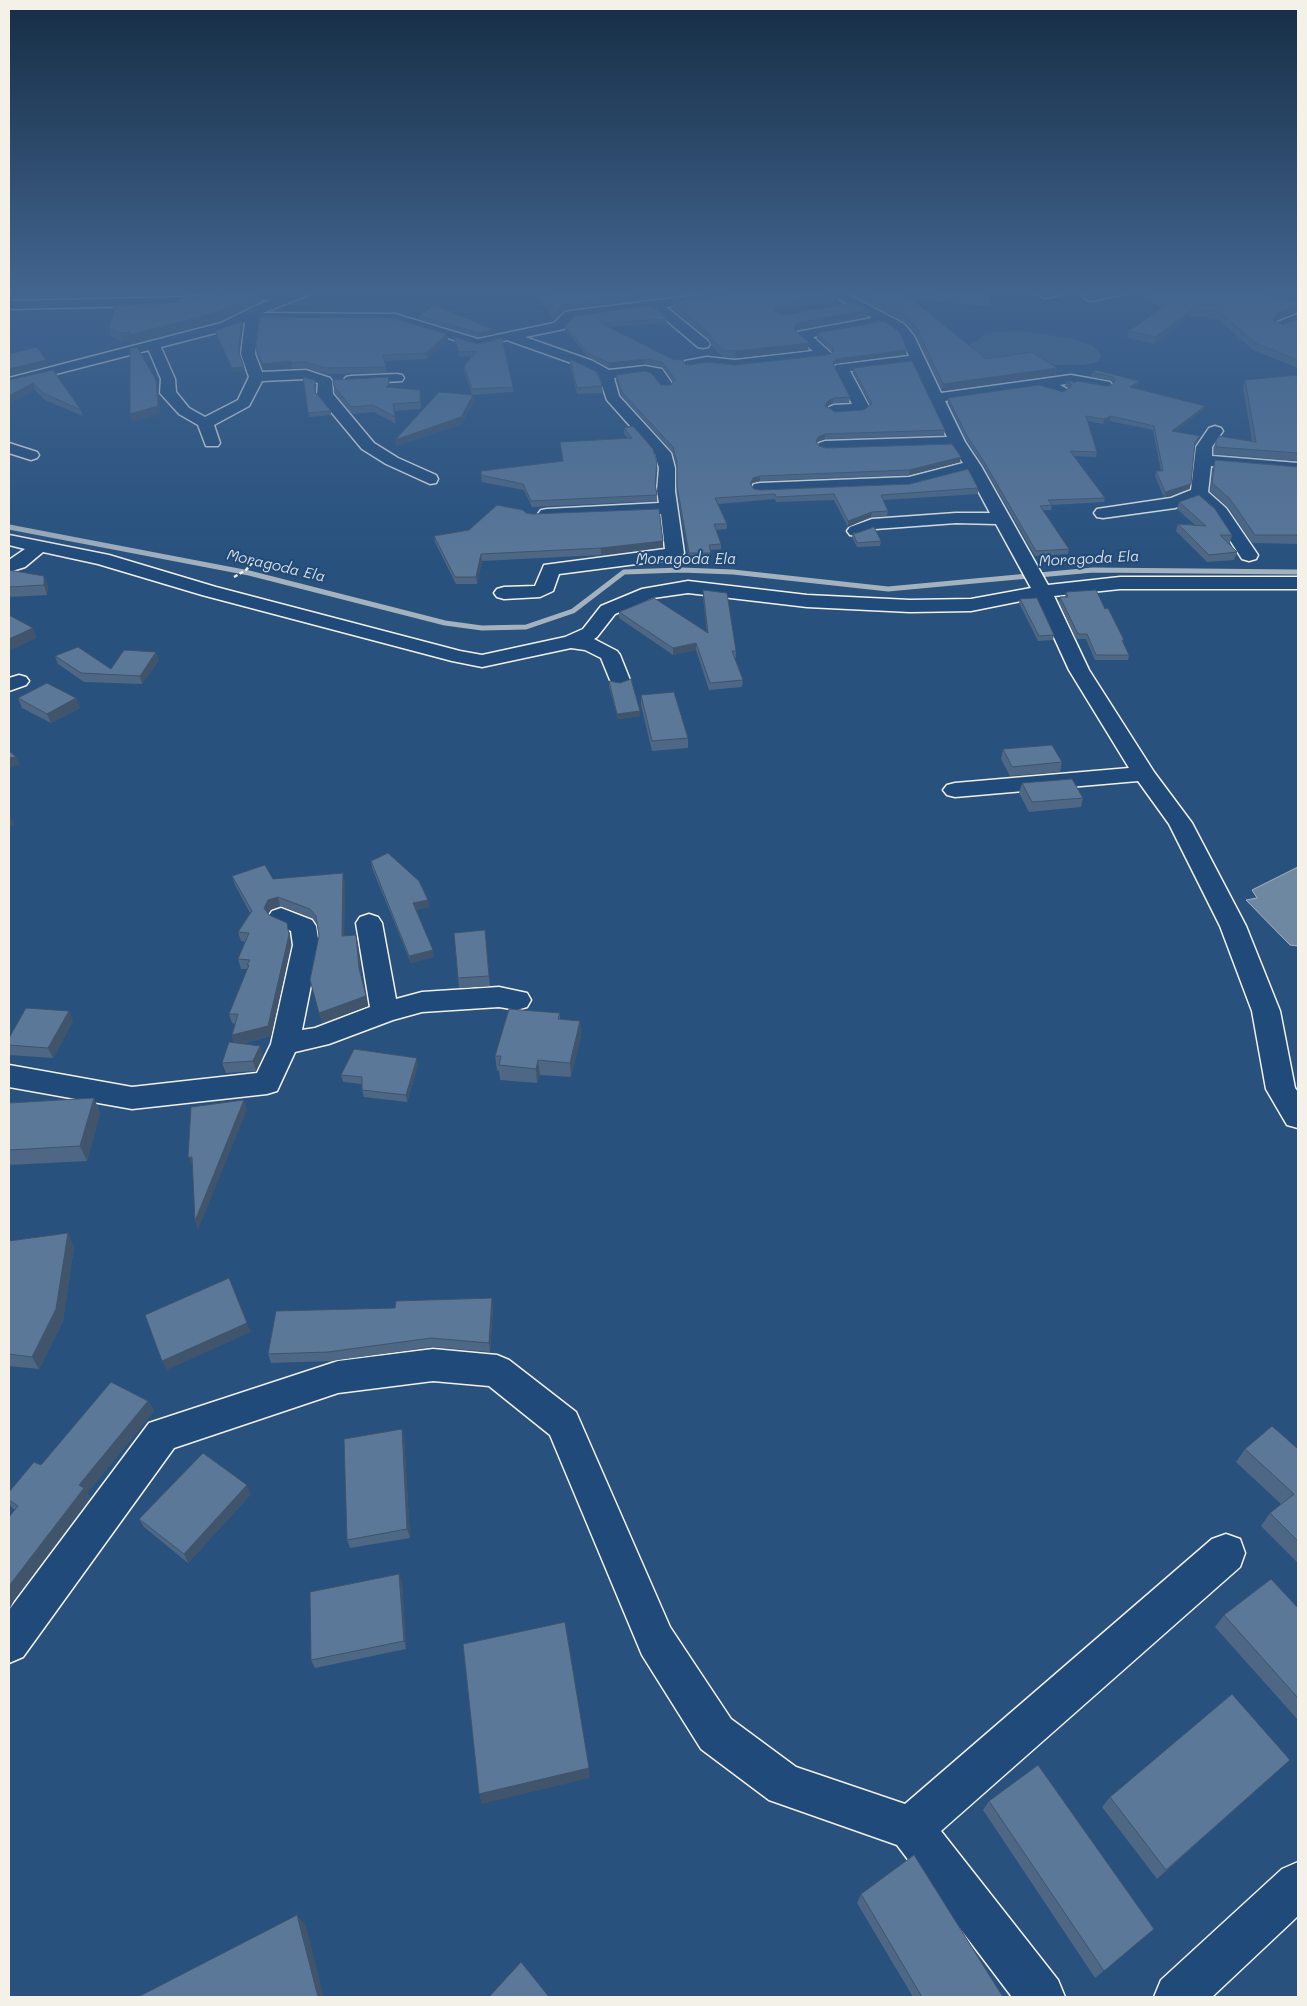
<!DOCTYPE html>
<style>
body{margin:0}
#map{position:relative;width:1307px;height:2006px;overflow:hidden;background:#28517e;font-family:Mali,sans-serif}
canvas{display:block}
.frame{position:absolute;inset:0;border:10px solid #f4f1e8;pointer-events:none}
</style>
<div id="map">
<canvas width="1307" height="2006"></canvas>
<div class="frame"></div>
</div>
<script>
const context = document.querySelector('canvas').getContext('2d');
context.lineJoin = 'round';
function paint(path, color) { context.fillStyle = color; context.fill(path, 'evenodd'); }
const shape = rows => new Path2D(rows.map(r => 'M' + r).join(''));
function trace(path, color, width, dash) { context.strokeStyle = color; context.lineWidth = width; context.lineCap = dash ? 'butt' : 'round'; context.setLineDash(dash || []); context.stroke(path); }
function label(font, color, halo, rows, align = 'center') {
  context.font = font + ' Mali,sans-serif'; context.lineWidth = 4; context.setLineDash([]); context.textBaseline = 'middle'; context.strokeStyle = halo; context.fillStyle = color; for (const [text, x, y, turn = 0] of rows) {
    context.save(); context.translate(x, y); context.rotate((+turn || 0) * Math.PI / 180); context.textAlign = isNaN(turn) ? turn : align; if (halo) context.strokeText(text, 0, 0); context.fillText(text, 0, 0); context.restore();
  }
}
const green = shape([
 [1020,331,1070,338,1093,346,1101,355,1098,362,1083,365,1056,365,1034,357,943,370,925,368,917,351,967,346,975,342,983,335,995,332]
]);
const water = shape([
 [1298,867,1298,946,1290,945,1246,900,1257,898,1252,890,1298,867]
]);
const stream = shape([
 [9,527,249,573,445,623,482,628,526,627,573,611,624,572,681,570,733,572,888,589,1093,570,1298,572]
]);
const path = shape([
 [234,577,246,570,257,557]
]);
const minor = shape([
 [731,291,769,291,762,295,666,307,708,341,710,344,708,347,703,348,698,347,652,308,574,319,564,329,525,337,593,361,609,370,645,366,662,369,673,385,671,388,661,388,652,376,645,374,614,378,619,396,671,453,675,468,675,491,684,553,681,557,675,559,559,574,553,591,540,597,504,599,497,597,494,593,497,589,504,587,535,586,544,565,665,549,661,514,547,519,541,518,538,514,541,510,547,509,659,503,657,491,659,468,655,454,607,400,599,377,583,367,507,340,478,347,394,322,259,321,255,354,262,372,306,370,330,378,332,381,333,394,374,443,398,458,436,475,438,479,436,483,430,484,386,464,362,449,317,395,318,383,305,379,262,381,249,406,214,425,220,443,218,446,206,446,198,425,179,414,160,393,161,379,147,346,149,343,154,342,159,343,175,379,176,392,189,408,205,417,238,400,249,377,241,354,245,322,239,317,246,313,395,314,478,339,554,323,565,312,570,311,731,291],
 [825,291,842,291,904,324,914,336,941,393,1071,375,1110,382,1112,385,1110,388,1105,389,1071,383,1060,385,1069,390,1066,393,1061,395,1038,387,945,401,965,442,981,466,1048,585,1120,577,1298,577,1298,589,1120,589,1054,596,1089,670,1154,772,1192,823,1246,926,1280,1011,1295,1088,1298,1092,1298,1128,1287,1125,1266,1089,1252,1011,1220,926,1169,824,1138,781,955,797,947,795,943,790,947,785,955,783,1129,768,1069,670,1036,598,971,611,910,612,807,607,688,593,653,598,615,614,597,637,594,639,617,651,620,655,630,680,627,684,620,686,613,684,610,680,601,658,585,650,571,648,482,667,452,661,202,595,98,564,43,552,25,567,9,572,9,560,25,549,9,545,9,535,109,555,216,587,460,651,482,655,565,637,583,629,601,606,642,589,688,581,807,595,910,600,971,599,1031,588,996,524,956,523,875,529,856,536,850,535,847,531,850,527,872,519,956,513,990,513,968,472,909,487,760,493,754,492,751,488,754,484,760,483,909,477,963,463,952,447,825,451,819,449,817,446,819,443,825,441,947,437,913,364,850,371,870,408,867,411,862,413,834,415,829,413,826,410,829,407,834,405,852,404,834,368,836,365,909,356,901,337,894,330,884,324,813,337,832,354,830,357,825,358,735,368,707,365,690,368,685,367,683,364,685,361,707,357,735,360,813,351,797,338,795,335,797,332,872,318,825,291],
 [1041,291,1067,291,1065,294,1044,298,1037,294,1041,291],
 [1101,291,1128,291,1126,294,1090,301,1083,297,1085,294,1101,291],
 [291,292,298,296,296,299,224,301,187,305,9,309,9,301,187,297,224,293,291,292],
 [1298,314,1298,323,1280,330,1273,326,1275,323,1298,314],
 [397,374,402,375,404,378,402,381,351,384,346,383,344,380,346,377,351,376,397,374],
 [1215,426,1221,428,1223,431,1212,447,1212,456,1298,463,1298,473,1211,466,1208,492,1226,508,1258,555,1256,559,1249,561,1242,559,1214,515,1197,500,1175,508,1103,518,1097,517,1094,513,1097,509,1171,498,1191,490,1196,447,1209,428,1215,426],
 [9,443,37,452,39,455,37,458,31,460,9,453,9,443],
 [19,675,26,677,29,681,26,685,9,691,9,678,19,675],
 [281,908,312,920,316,926,319,945,302,1030,315,1028,370,1007,356,923,360,917,369,914,378,917,382,923,396,999,422,992,499,987,527,993,531,1000,527,1007,517,1010,499,1007,422,1012,393,1020,329,1044,295,1052,277,1091,267,1094,132,1109,9,1087,9,1065,132,1087,257,1073,271,1044,293,945,291,931,272,923,268,917,272,911,281,908],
 [433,1349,497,1355,509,1360,576,1412,670,1627,731,1719,796,1767,905,1804,1212,1539,1226,1534,1240,1539,1245,1553,1240,1567,941,1831,1058,1980,1065,1997,1012,1997,897,1845,769,1800,701,1749,642,1655,550,1435,489,1386,433,1381,338,1393,174,1448,23,1657,9,1663,9,1610,149,1423,338,1361,433,1349],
 [1298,1862,1298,1916,1212,1997,1154,1997,1161,1980,1282,1869,1298,1862]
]);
const major = shape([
 [295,291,313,291,311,294,265,312,231,329,9,386,9,378,221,323,255,306,295,291]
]);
const wall = shape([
 [9,291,93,291,89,296,9,300],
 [533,291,536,291,550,296,550,291,717,291,570,309,564,311,555,319,533,293],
 [846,291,991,291,989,306,913,300,986,359,1057,368,1055,375,942,391,916,335,905,323],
 [1129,291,1255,291,1298,303,1298,313,1297,312,1275,321,1283,325,1298,319,1298,368,1253,350,1218,319,1190,317,1154,344,1127,338,1129,331,1161,308],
 [1273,291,1298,291,1298,298],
 [838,301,781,310,777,313,782,315,867,317,797,330,796,331,808,350,735,358,723,357,711,345,709,340,671,308,671,302],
 [261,302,220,321,132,344,131,341,122,342,111,336,109,327],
 [651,305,667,319,667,323,609,327,674,360,685,364,690,365,735,365,826,355,832,353,832,352,817,338,817,333,906,354,834,364,834,366,850,397,849,402,833,403,828,406,827,407,835,412,863,410,870,406,853,373,853,368,945,430,944,435,825,439,817,442,817,443,819,446,826,448,960,462,909,475,760,481,752,483,751,485,754,489,760,490,978,488,978,494,883,500,888,511,887,516,871,517,848,527,834,500,776,502,775,499,718,504,727,524,727,529,716,530,721,544,721,549,710,550,710,558,689,559,677,491,677,468,673,453,622,397,616,380,616,375,661,385,671,385,673,382,662,367,645,364,609,368,588,357,565,330,565,326],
 [419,316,495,334,478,337,419,319],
 [243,325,239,353,245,371,233,372,216,335,215,331],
 [447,334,448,340,427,359,384,361,387,373,327,374,307,368,292,369,292,367,263,370,257,354,256,348],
 [454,337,478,344,513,387,513,392,473,395,474,401,462,424,396,446,472,395,464,371,464,366,472,356,460,357,455,342],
 [570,359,602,386,603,393,577,394,570,365],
 [53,370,81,410,83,416,45,400,35,390,9,403,9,380],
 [1092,372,1139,381,1138,386,1134,388,1205,406,1203,410,1175,432,1198,440,1195,445,1189,489,1164,497,1155,476,1156,471,1161,471,1153,430,1110,421,1103,424,1088,421,1097,452,1096,457,1074,456,1105,498,1104,502,1052,505,1051,510,1043,510,1069,549,1068,554,1035,556,983,465,967,441,948,402,948,398,1063,392,1069,388,1065,386,1066,382,1106,386,1113,385,1113,383,1112,381,1091,377],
 [1298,375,1298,461,1214,454,1214,448,1216,440,1252,441,1243,388,1245,380],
 [303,377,315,380,316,393,331,411,331,415,309,417],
 [333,380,390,387,421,397,421,409,394,411,396,424,374,412,352,414,335,393],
 [624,428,657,462,656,487,657,501,532,507,524,490,482,482,481,475,563,461,560,442,628,438,624,434],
 [1215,460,1298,467,1298,544,1252,543,1228,507,1210,491,1213,468],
 [1179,502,1232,535,1230,543,1228,543,1237,552,1234,560,1207,562,1176,531,1178,524,1195,525,1177,509],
 [526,513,663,547,601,555,482,561,477,584,456,584,435,542,434,536,469,530],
 [853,533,857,533,881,541,880,546,857,547,852,537],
 [9,570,48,586,47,595,9,597],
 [703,590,736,651,736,658,734,658,743,680,742,687,709,690,696,650,673,655,619,618,619,612,707,633,703,597],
 [1066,592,1105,609,1124,640,1123,643,1129,655,1128,660,1095,660,1086,639,1076,639,1059,602,1060,597,1065,597],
 [1020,599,1054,635,1053,640,1038,641,1019,603],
 [55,656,111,669,159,660,142,684,84,682,58,664],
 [609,681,640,711,640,716,618,719,609,686],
 [641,695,688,738,688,748,652,751,641,705],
 [18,698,76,698,80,708,51,723,22,708],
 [1003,749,1062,762,1060,772,1010,776,1001,759],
 [1022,783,1083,798,1081,807,1029,812,1019,793],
 [371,861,428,900,429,907,416,910,434,957,411,963,372,868],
 [232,876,273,879,345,882,344,936,358,945,361,976,368,1006,322,1023,310,980,319,936,317,924,313,918,280,906,270,910,268,914,289,932,291,945,271,1036,241,1044,260,1046,263,1056,256,1071,226,1073,222,1063,234,1043,232,1035,235,1024,232,1023,229,1014,248,969,241,969,238,959,245,942,241,941,238,932,250,913,235,885],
 [485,930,490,986,459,988,458,978],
 [560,1013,560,1019,580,1021,581,1036,571,1077,540,1075,537,1083,500,1080,499,1071,497,1070,495,1056],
 [73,1021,53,1058,9,1055,9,1038],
 [418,1065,407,1102,364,1097,362,1090,362,1084,343,1082,341,1075],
 [94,1098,100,1113,87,1161,9,1165,9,1103],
 [9,1241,74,1246,63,1321,39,1369,9,1366],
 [493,1308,490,1352,433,1347,331,1361,271,1363,268,1354],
 [148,1401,154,1411,87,1493,90,1498,14,1600,9,1610,9,1517,15,1510,12,1508,9,1504,9,1492,41,1465],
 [402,1429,404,1438,410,1538,350,1548,347,1540],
 [1245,1449,1298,1449,1298,1563,1261,1526,1270,1513,1281,1504,1236,1462],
 [251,1494,188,1563,144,1527,139,1519],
 [399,1574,402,1583,406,1649,315,1668,311,1660],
 [1298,1608,1298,1720,1215,1627,1224,1615],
 [1290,1760,1157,1879,1102,1807,1110,1797],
 [989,1801,1154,1929,1095,1978,983,1810],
 [861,1894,1003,1997,913,1997,857,1903]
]);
const shadedWall = shape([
 [88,291,93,291,89,296],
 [186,291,224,291,187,295],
 [672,291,717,291,570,309,564,311,555,319,555,313,563,305,570,303],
 [259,293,261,302,220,321,132,344,131,341,122,342,120,333],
 [838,294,838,301,781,310,772,317,773,310,781,303],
 [1298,306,1297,312,1274,321,1273,320,1276,314],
 [867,310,867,317,797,330,793,336,794,329,797,323],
 [1192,310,1190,317,1154,344,1155,337],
 [242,321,243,325,239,354,238,350],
 [494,330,495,334,478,337,478,333],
 [447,334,448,340,427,359,426,353],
 [809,343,808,350,735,358,735,351],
 [907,350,906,354,834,364,832,369,833,364,835,359],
 [645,359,645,364,609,368,609,363],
 [46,360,48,366,9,376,9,369],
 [291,361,292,367,263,370,262,364],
 [244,367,245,371,233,372,232,368],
 [1057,368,1055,375,942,391,943,384],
 [156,380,158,388,160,414,132,422,130,414],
 [1139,381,1138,386,1129,392,1130,387],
 [33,383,35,390,9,403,9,396],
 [473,395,474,401,462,424,396,446,395,440],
 [834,398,833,403,828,406,825,411,825,406,828,401],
 [1205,406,1203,410,1170,436,1172,431],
 [1111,416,1110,421,1103,424,1104,419],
 [825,434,825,439,817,442,815,447,816,442,818,437],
 [961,457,960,462,909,475,909,470],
 [760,476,760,481,752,483,750,489,750,484,753,478],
 [1191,484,1189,489,1164,497,1165,492],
 [872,512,871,517,848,527,848,521],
 [663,541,663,547,601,555,601,548],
 [481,554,482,561,477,584,476,577],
 [44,576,48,586,47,595,44,585],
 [33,628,37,638,9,651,9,639],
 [696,643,696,650,673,655,673,648],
 [156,652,159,660,142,684,140,676],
 [76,698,80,708,51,723,47,714],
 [640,711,640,716,618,719,617,714],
 [16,757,20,765,9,767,9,758],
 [9,813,14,825,9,827],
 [343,873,345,882,344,946,342,936],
 [278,897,280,906,270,910,266,918,264,908,268,900],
 [428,900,429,907,414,911,413,903],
 [287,923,291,945,271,1036,235,1045,232,1035],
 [356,935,358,945,361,978,359,968],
 [433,950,434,957,411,963,409,956],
 [366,996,368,1006,322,1023,319,1013],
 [69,1011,73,1021,53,1058,48,1048],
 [580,1021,581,1036,571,1077,570,1063],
 [260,1046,263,1056,256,1071,253,1061],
 [417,1058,418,1065,407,1102,406,1095],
 [538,1060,540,1075,537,1083,536,1069],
 [94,1098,100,1113,87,1161,80,1146],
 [244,1100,247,1110,198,1230,195,1221],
 [188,1157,192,1157,196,1166,192,1166],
 [68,1233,74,1246,63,1321,39,1369,32,1357],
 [492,1298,493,1308,490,1352,489,1343],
 [247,1323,251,1332,167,1370,162,1361],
 [148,1401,154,1411,87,1493,90,1498,14,1600,9,1610,9,1586,79,1485],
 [402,1429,404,1438,410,1538,407,1529],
 [247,1485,251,1494,188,1563,184,1554],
 [399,1574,402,1583,406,1649,404,1641],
 [589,1768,590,1778,482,1804,479,1794],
 [297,1915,306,1926,324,1997,318,1997]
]);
const building = shape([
 [9,291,73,291,9,294,9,291],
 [536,291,540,291,551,296,550,291,672,291,570,303,563,305,555,313,536,291],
 [751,291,833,291,838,294,781,303,773,310,782,315,854,303,867,310,797,323,794,329,809,343,735,351,723,350,712,339,709,333,671,302,751,291],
 [859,291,991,291,990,299,904,293,986,359,1032,352,1057,368,943,384,917,328,906,316,859,291],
 [1143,291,1255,291,1298,303,1298,306,1276,314,1273,320,1283,325,1298,319,1298,360,1255,343,1220,312,1192,310,1155,337,1129,331,1167,304,1143,291],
 [259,293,218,312,130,335,130,332,120,333,109,327,115,306,180,302,182,298,222,294,259,293],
 [434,305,494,330,478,333,419,316,434,305],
 [651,305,667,319,601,323,674,360,682,359,685,364,690,365,707,362,735,365,826,355,832,353,834,349,817,333,884,321,893,327,900,333,907,350,835,359,833,364,850,397,834,398,828,401,825,406,835,412,863,410,872,404,853,368,912,361,945,430,825,434,818,437,816,442,819,446,826,448,952,444,961,457,909,470,760,476,753,478,750,484,754,489,760,490,910,484,968,469,978,488,881,495,888,511,872,512,848,521,834,494,776,497,775,494,715,498,727,524,714,524,721,544,709,545,711,553,689,553,677,486,677,462,673,447,622,392,616,375,645,371,651,373,661,385,671,385,675,379,662,362,645,359,609,363,588,353,565,326,575,316,651,305],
 [260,317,393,318,447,334,426,353,383,355,386,367,326,368,305,362,291,363,291,361,262,364,256,348,260,317],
 [242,321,238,350,244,367,232,368,215,331,242,321],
 [454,337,478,344,502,338,513,387,472,389,464,366,477,351,459,352,454,337],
 [37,347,46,360,9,369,9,354,37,347],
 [137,347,156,380,158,406,130,414,130,349,137,347],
 [570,359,597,372,602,386,577,388,570,359],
 [53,370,81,410,43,393,33,383,9,396,9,380,53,370],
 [1096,370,1139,381,1130,387,1205,406,1172,431,1200,436,1195,442,1191,484,1165,492,1156,471,1163,471,1154,426,1111,416,1104,419,1086,416,1097,452,1070,451,1105,498,1048,500,1052,505,1040,506,1069,549,1036,551,983,460,967,436,948,398,1039,385,1063,392,1071,387,1071,384,1066,382,1071,381,1075,383,1077,381,1106,386,1113,385,1115,380,1113,377,1092,372,1096,370],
 [1298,375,1298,453,1216,447,1216,440,1219,436,1256,442,1245,380,1298,375],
 [303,377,315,380,315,392,331,411,308,413,303,377],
 [388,377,389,384,386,387,420,390,420,402,393,404,395,417,373,405,351,407,334,386,333,380,388,377],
 [439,392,473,395,461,417,395,440,439,392],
 [633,426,653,449,657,462,655,484,657,495,531,501,523,484,481,475,481,471,563,461,560,442,632,438,624,428,633,426],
 [1215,460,1298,467,1298,535,1255,535,1230,499,1212,483,1215,460],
 [1199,495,1215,509,1232,535,1220,535,1237,552,1209,555,1178,524,1206,526,1179,502,1199,495],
 [497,505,523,510,526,513,533,514,659,509,663,541,601,548,481,554,476,577,455,577,434,536,469,530,497,505],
 [874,527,881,541,857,543,853,533,857,533,874,527],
 [9,570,44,576,44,585,9,587,9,570],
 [703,590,727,593,736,651,732,651,743,680,710,683,696,643,673,648,619,612,654,598,708,633,703,590],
 [1096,590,1105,609,1108,608,1124,640,1122,640,1129,655,1096,655,1087,634,1078,634,1060,597,1068,597,1066,592,1096,590],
 [1037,598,1054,635,1039,636,1020,599,1037,598],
 [9,615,33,628,9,639,9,615],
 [78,647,111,669,124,650,156,652,140,676,81,673,55,656,78,647],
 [631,679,640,711,617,714,609,681,620,683,631,679],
 [47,683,76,698,47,714,18,698,47,683],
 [674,692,688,738,652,741,641,695,674,692],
 [1052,745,1062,762,1012,767,1003,749,1052,745],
 [9,751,16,757,9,758,9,751],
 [1072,779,1083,798,1032,802,1022,783,1072,779],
 [388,853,419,881,428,900,413,903,433,950,409,956,371,861,388,853],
 [265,865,273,879,343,873,342,936,356,935,359,968,366,996,319,1013,310,980,319,936,316,916,310,909,278,897,268,900,264,908,269,915,287,923,289,935,268,1026,232,1035,238,1014,229,1014,249,965,247,965,250,960,238,959,249,933,238,932,252,911,232,876,265,865],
 [485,930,489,976,458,978,454,933,485,930],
 [26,1008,69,1011,48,1048,9,1045,9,1038,26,1008],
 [509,1009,560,1013,558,1019,580,1021,570,1063,538,1060,536,1069,499,1065,501,1056,495,1056,509,1009],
 [229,1042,260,1046,253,1061,222,1063,229,1042],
 [354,1049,417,1058,406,1095,362,1090,362,1077,341,1075,354,1049],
 [94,1098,80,1146,9,1150,9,1103,94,1098],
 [244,1100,195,1221,192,1157,188,1157,191,1107,244,1100],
 [68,1233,56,1309,32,1357,9,1354,9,1241,68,1233],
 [229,1278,247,1323,162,1361,145,1315,229,1278],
 [492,1298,489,1343,431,1338,328,1352,268,1354,276,1311,395,1308,396,1301,492,1298],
 [111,1382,148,1401,79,1485,84,1488,9,1586,9,1517,18,1506,9,1500,9,1492,34,1462,41,1465,111,1382],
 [1272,1426,1298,1449,1298,1541,1270,1513,1294,1494,1245,1449,1272,1426],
 [402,1429,407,1529,347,1540,344,1439,402,1429],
 [203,1453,247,1485,184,1554,139,1519,203,1453],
 [399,1574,404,1641,311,1660,310,1592,399,1574],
 [1271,1579,1298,1608,1298,1698,1224,1615,1271,1579],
 [565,1622,589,1768,479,1794,463,1644,565,1622],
 [1232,1694,1290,1760,1166,1870,1110,1797,1232,1694],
 [1038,1765,1154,1929,1104,1971,989,1801,1038,1765],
 [914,1855,1003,1997,922,1997,861,1894,914,1855],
 [297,1915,318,1997,138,1997,297,1915],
 [521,1962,549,1997,489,1997,521,1962]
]);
const farWaternames = [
 ["Moragoda Ela",686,559],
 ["Moragoda Ela",1089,559,-3],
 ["Moragoda Ela",276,566,13]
];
paint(green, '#45688e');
paint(water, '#6e88a2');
trace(water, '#a4b2be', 1);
trace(stream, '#a4b2be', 5);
trace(minor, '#f4f1e8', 3);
trace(major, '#f4f1e8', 3);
trace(path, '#f4f1e8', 2.5, [4, 2.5]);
paint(minor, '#1f4a7a');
paint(major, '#1f4a7a');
paint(wall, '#4e6784');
paint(shadedWall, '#40546b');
paint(building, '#5b7899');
trace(building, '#40546b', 1);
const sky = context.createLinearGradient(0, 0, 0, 572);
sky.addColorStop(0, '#162d45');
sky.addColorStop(0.51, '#42658f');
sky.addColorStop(1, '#42658f00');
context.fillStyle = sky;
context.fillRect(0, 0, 1307, 572);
label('italic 15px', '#d9dcda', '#1f4a7a', farWaternames);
</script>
